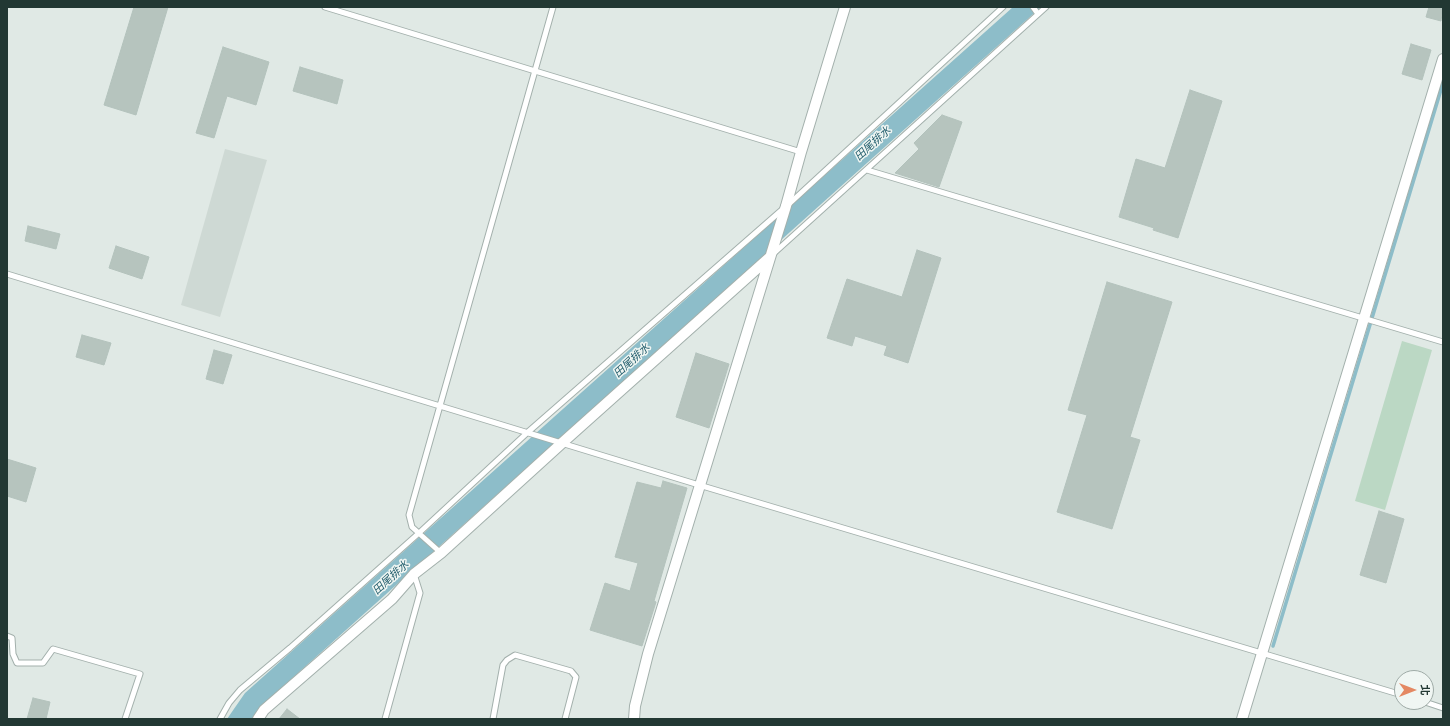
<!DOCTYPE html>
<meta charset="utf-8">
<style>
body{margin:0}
#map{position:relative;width:1450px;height:726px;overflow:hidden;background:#e0e9e5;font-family:"Archivo Narrow","Noto Sans TC",sans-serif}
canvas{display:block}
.frame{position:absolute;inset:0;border:8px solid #223833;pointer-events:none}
.north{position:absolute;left:1394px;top:670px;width:40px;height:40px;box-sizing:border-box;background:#f0f6f3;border:1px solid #9eaaa6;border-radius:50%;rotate:90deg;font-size:11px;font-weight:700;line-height:16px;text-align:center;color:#223833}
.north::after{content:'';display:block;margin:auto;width:14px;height:18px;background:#e48863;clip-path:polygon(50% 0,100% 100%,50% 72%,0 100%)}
</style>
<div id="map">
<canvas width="1450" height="726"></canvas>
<div class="frame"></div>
<div class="north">北</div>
</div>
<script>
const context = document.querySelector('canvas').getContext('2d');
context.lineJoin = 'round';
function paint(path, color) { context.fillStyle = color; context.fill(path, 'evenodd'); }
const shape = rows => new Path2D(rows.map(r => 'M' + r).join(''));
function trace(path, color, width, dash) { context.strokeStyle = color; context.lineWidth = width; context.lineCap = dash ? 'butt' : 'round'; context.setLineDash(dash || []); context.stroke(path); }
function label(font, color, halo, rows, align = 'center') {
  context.font = font + ' "Archivo Narrow","Noto Sans TC",sans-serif'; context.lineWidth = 3; context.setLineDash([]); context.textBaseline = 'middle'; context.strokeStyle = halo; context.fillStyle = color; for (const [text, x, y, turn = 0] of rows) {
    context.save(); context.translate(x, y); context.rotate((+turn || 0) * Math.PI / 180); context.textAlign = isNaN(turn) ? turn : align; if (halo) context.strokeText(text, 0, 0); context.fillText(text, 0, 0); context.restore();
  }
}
const built = shape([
 [225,149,267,160,220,317,181,305]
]);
const green = shape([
 [1402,341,1432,350,1385,510,1355,501]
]);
const water = shape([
 [1013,7,1041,7,259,708,252,719,227,719,245,693]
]);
const stream = shape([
 [1273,646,1443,83]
]);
const building = shape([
 [134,7,168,7,136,115,104,105,134,7],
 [1429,7,1443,7,1441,21,1426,17,1429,7],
 [1411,44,1431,50,1422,80,1402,74,1411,44],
 [223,47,269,62,256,105,227,96,214,138,196,133,223,47],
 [300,67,343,80,337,104,293,91,300,67],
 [1190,90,1222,101,1178,238,1153,230,1154,228,1119,217,1136,159,1165,168,1190,90],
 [942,115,962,122,939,187,895,173,919,149,914,143,942,115],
 [28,226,60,234,56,249,25,241,28,226],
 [116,246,149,257,142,279,109,268,116,246],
 [917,250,941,258,908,363,884,355,887,346,855,336,852,346,827,338,847,279,902,297,917,250],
 [1107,282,1172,302,1130,437,1140,440,1112,529,1057,512,1087,415,1068,410,1107,282],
 [82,335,111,343,104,365,76,357,82,335],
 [214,350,232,355,223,384,206,379,214,350],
 [696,353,729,364,709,428,676,417,696,353],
 [7,459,36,468,26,502,7,496,7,459],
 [663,481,687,488,654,601,656,602,642,646,590,630,605,583,630,591,638,563,615,557,637,482,661,488,663,481],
 [1379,511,1404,519,1386,583,1360,575,1379,511],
 [33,698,50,702,46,719,27,719,33,698],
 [287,709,300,719,279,719,287,709]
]);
const lane = shape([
 [325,7,801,152],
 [1033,7,1038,14],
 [867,170,1443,342],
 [789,204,1003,7],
 [773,254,1046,7],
 [7,274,699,485,1402,695],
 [441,553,412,527,409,515,553,7],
 [7,636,12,638,13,654,17,663,43,663,53,649,140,674,125,719],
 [1425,702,1443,708],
 [220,719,229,703,240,690,290,648,419,533,528,432,783,209],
 [385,719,420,593,414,574],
 [493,719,503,665,507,660,515,655,571,671,576,677,565,719]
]);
const street = shape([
 [258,719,264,710,392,599,414,574,441,553,562,443,770,257],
 [634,719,635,706,648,654,786,206,801,152,845,7],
 [1242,719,1443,59]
]);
const waterNames = [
 ["田尾排水",873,144,-42],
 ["田尾排水",632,361,-42],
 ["田尾排水",391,578,-42]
];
paint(built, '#ced9d4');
paint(green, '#bbd8c4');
paint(water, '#8dbdc9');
trace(stream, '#8dbdc9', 3.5);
paint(building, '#b6c4be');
trace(building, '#b3c2bc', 1);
trace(lane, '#a3b0ac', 7);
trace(street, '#a3b0ac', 12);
trace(lane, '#fff', 5);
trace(street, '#fff', 10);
label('italic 11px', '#235e6d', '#f0f6f3', waterNames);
</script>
